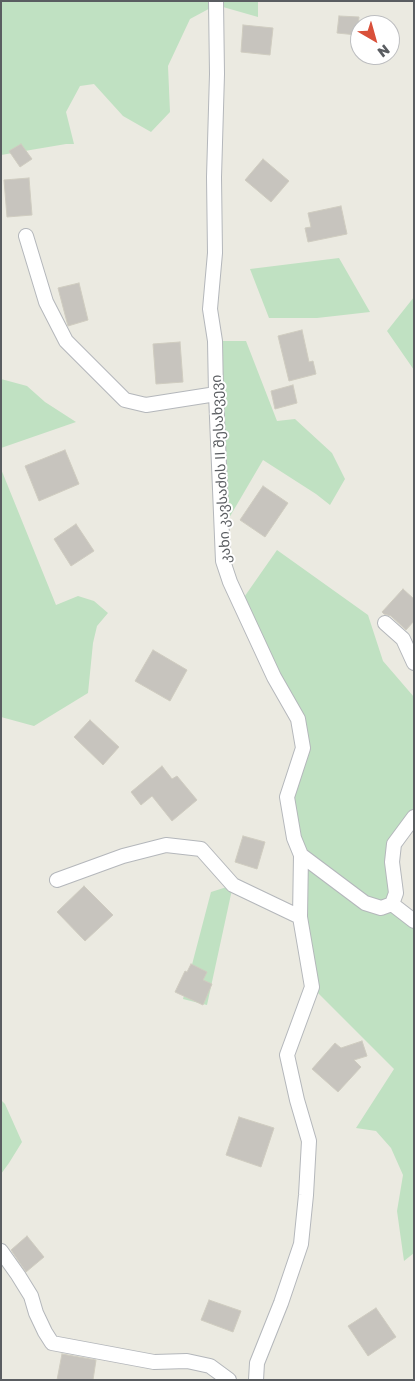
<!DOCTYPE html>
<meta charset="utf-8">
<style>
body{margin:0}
#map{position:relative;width:415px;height:1381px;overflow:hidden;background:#ebeae1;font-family:"Golos Text",sans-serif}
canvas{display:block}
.frame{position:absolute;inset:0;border:2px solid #5a5d61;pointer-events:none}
.north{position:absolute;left:350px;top:15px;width:50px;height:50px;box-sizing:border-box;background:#fff;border:1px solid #bdbec0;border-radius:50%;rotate:142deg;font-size:14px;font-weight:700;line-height:20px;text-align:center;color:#5a5d61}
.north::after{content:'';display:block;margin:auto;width:18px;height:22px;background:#d9503a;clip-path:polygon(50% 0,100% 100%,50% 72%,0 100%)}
</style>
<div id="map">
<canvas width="415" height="1381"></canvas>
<div class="frame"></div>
<div class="north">N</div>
</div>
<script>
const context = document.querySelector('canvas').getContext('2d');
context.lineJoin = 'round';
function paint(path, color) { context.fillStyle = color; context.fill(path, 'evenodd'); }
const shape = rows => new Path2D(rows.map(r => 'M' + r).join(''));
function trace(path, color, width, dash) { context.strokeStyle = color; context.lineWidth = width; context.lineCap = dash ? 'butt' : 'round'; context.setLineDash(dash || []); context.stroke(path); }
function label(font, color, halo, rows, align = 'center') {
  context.font = font + ' "Golos Text","Noto Sans Georgian",sans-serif'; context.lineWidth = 4; context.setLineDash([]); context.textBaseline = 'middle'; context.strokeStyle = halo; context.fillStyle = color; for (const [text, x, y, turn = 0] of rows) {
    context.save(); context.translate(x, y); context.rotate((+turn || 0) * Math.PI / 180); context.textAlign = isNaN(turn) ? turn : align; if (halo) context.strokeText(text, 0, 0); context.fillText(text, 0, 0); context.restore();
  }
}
const green = shape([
 [1,1,258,1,258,17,216,5,190,19,168,66,170,112,151,132,123,116,94,84,80,86,66,112,74,144,66,144,1,155],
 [339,258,370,312,317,318,269,318,250,269],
 [414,297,414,370,387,331],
 [215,341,246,341,277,421,295,419,332,453,345,479,330,505,316,494,263,460,222,530],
 [1,379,27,386,45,402,76,422,1,448],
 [1,469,56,605,78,596,94,601,108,613,97,626,93,643,88,693,34,726,1,717],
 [277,550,368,615,383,661,414,697,414,817,394,844,392,904,414,921,414,1253,404,1261,397,1211,403,1175,391,1148,376,1131,356,1128,394,1069,312,987,301,855,287,797,303,748,298,719,240,603],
 [233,885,207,1005,183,999,211,892],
 [1,1100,5,1104,22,1142,9,1163,1,1174]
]);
const building = shape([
 [339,16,359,17,357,35,337,33,339,16],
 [243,25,273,28,270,55,241,52,243,25],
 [21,144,32,159,20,167,9,151,21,144],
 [263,159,289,181,271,202,245,180,263,159],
 [29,178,32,215,7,217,4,180,29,178],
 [341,206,347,234,308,242,305,228,311,227,308,213,341,206],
 [79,283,88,320,68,326,58,288,79,283],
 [302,330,309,362,313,361,316,374,289,381,278,336,302,330],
 [180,342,183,382,156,384,153,344,180,342],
 [293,385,297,403,275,409,271,391,293,385],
 [65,450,79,484,39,501,25,466,65,450],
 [263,486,288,503,265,537,240,520,263,486],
 [76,524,94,551,71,566,54,539,76,524],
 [403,589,414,599,414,621,406,630,391,616,384,614,382,612,403,589],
 [153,650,187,670,170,701,135,681,153,650],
 [90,720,119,747,103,765,74,737,90,720],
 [162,766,172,779,177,776,197,800,172,821,152,796,141,805,131,792,162,766],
 [243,836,265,842,257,869,235,862,243,836],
 [84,886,113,915,85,941,57,912,84,886],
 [191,964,207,972,203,980,212,984,203,1005,175,992,185,971,187,972,191,964],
 [362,1041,367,1056,354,1060,361,1067,338,1092,312,1069,335,1043,341,1048,362,1041],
 [239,1117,274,1128,261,1167,226,1155,239,1117],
 [27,1236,44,1257,26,1272,11,1250,27,1236],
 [209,1300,241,1311,233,1332,201,1320,209,1300],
 [376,1308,396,1337,368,1356,348,1326,376,1308],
 [62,1354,96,1360,93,1380,57,1380,62,1354]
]);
const minor = shape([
 [216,1,217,74,214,177,215,253,210,309,215,341,216,394,223,561,230,582,274,677,298,719,303,748,287,797,294,838,301,855,300,917,312,987,287,1055,297,1100,309,1141,306,1195,301,1244,281,1303,257,1363,256,1380],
 [26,236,46,302,66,341,125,400,146,405,216,394],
 [385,623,403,639,414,663],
 [301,855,365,903,381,908,392,904],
 [57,880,123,856,166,845,201,849,233,885,300,917],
 [392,904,396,893,392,862,394,844,414,817],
 [392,904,414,921],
 [1,1251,18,1275,31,1296,36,1313,45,1332,52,1343,154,1362,187,1361,210,1366,229,1380]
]);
const streetNames = [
 ["კახი კავსაძის II შესახვევი",221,469,-93]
];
paint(green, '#c0e1c2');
paint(building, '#c7c4be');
trace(building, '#cfccc0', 1);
trace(minor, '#b4b7bb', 16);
trace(minor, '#fff', 14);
label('14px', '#5a5d61', '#fff', streetNames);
</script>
